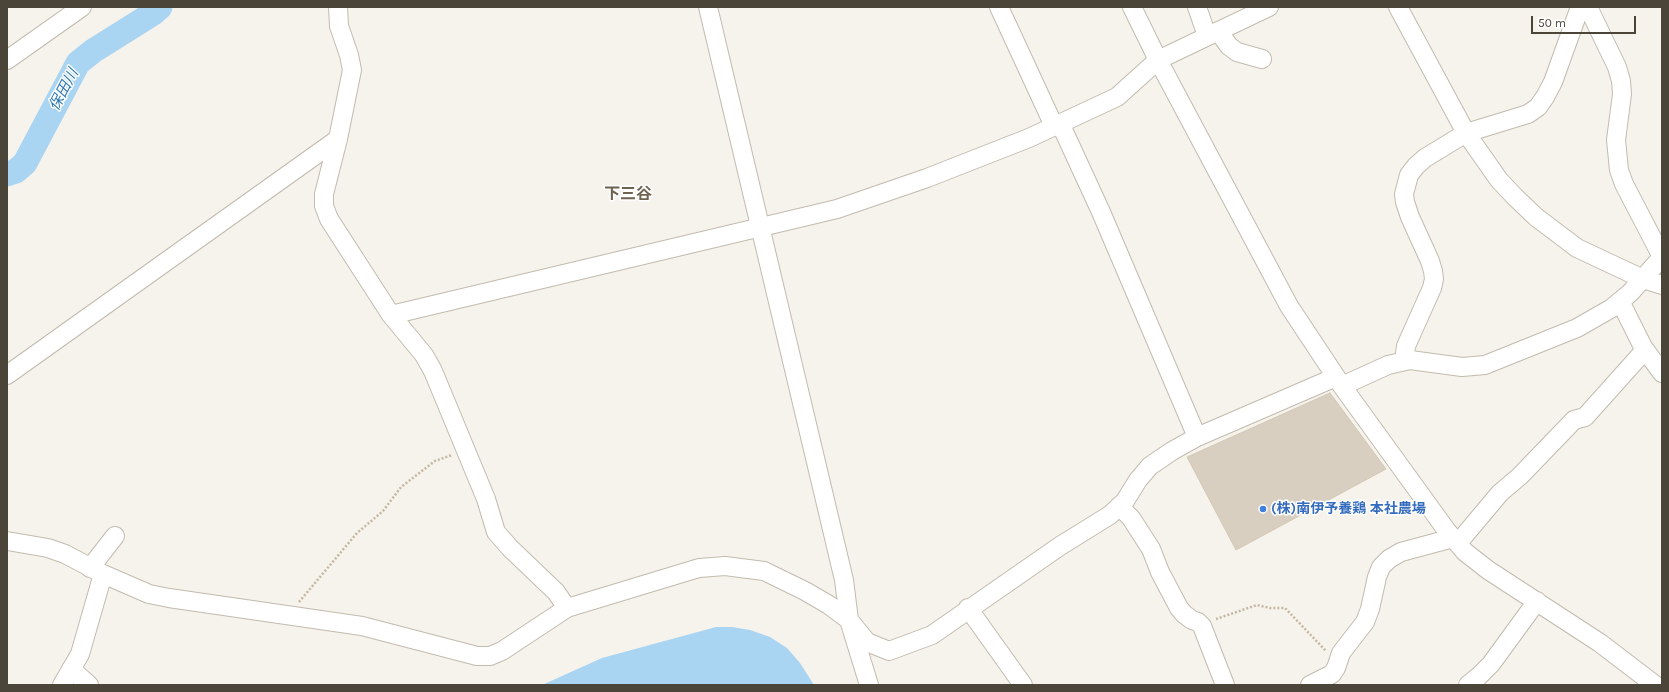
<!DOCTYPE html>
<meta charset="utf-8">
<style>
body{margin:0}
#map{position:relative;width:1669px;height:692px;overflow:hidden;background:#f6f3ec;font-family:Karla,sans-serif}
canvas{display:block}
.frame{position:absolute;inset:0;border:8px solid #4b4439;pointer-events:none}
.scale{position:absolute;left:1531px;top:16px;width:105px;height:18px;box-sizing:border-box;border:2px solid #4b4439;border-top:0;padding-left:5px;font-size:12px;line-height:14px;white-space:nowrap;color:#4b4439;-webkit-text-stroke:3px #fff;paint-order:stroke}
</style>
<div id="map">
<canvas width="1669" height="692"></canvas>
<div class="frame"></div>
<div class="scale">50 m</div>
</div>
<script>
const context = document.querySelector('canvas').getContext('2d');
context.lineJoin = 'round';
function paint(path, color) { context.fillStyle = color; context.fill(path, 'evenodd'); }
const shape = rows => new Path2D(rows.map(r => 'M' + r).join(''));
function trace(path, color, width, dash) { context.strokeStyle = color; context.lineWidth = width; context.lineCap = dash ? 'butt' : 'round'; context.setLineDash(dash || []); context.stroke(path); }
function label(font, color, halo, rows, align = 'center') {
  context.font = font + ' Karla,"Noto Sans JP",sans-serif'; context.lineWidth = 3; context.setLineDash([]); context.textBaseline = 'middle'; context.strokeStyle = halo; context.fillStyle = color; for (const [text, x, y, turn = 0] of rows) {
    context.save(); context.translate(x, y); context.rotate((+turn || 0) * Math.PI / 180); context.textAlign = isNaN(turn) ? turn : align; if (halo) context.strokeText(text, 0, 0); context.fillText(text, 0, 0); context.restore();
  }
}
const water = shape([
 [716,627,732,627,750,630,770,637,787,648,800,663,814,685,542,685,602,658]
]);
const river = shape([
 [7,174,16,171,25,163,78,63,93,51,152,14,160,7]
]);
const building = shape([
 [1330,393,1386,469,1236,550,1187,457,1330,393]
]);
const path = shape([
 [299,602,357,533,383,511,401,487,435,461,452,455],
 [1216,619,1257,605,1270,608,1285,608,1326,651]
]);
const minor = shape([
 [338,7,339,26,349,55,352,70,338,139,324,194,324,206,329,219,391,315,424,355,433,371,486,499,496,532,510,548,556,592,567,608],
 [708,7,844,580,849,620,869,685],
 [999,7,1054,126],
 [1132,7,1158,60,1289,306,1342,386,1447,531,1465,552,1488,570,1600,643,1655,685],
 [1197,7,1207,36],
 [1398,7,1466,133,1499,180,1515,197,1536,217,1577,248,1643,279,1662,285],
 [1588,7,1617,67,1621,81,1622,94,1616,140,1619,170,1624,184,1662,257],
 [1218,31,1229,46,1237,52,1262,59],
 [7,60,82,7],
 [1060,123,1101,212,1197,437],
 [1620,301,1643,347,1662,373],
 [391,315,837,209,927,178,1029,138,1117,97,1158,60,1269,7],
 [1404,361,1406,346,1432,288,1434,279,1433,271,1430,261,1410,217,1405,202,1404,194,1409,175,1416,166,1425,158,1466,133,1528,114,1538,107,1545,97,1553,82,1580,7],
 [7,375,338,139],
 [1342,386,1388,365,1410,360,1462,367,1485,365,1577,328,1612,308,1630,293,1662,257],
 [1119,506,1131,518,1151,549,1160,572,1179,608,1184,614,1192,620,1198,622,1202,626,1225,685],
 [7,541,48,548,65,554,103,574,149,594,169,598,362,626,477,656,490,656,502,651,567,608,699,568,725,566,764,571,805,591,829,605,849,620,867,642,889,651,932,635,1060,546,1110,515,1125,501,1138,480,1150,466,1172,451,1197,437,1336,377],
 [1458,543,1500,493,1520,476,1574,420,1585,417,1645,350],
 [90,568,115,536],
 [968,608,1023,685],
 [71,669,89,685],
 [62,685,80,654,103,574],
 [1310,685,1332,674,1336,668,1341,653,1365,622,1370,609,1377,577,1381,567,1389,559,1401,552,1453,538],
 [1468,685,1479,676,1491,664,1537,601]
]);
const markers = [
 [1263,509,4,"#3f7fe0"]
];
const shopNames = [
 ["(株)南伊予養鶏 本社農場",1271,509]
];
const waterNames = [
 ["保田川",64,90,-62]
];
const quarterNames = [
 ["下三谷",628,194]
];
paint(water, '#a9d4f2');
trace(river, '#a9d4f2', 25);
paint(building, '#d8cfc1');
trace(building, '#d3c7b4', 1);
trace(minor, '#c2bbae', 20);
trace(path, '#c4b79f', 2.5, [2, 2]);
trace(minor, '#fff', 18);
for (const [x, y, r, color] of markers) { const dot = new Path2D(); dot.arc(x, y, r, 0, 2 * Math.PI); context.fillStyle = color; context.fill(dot); trace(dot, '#fff', 1.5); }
label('bold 14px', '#366cbe', '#fff', shopNames, 'left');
label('italic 15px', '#2e7ab2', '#fff', waterNames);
label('bold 16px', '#6e6250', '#fff', quarterNames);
</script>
